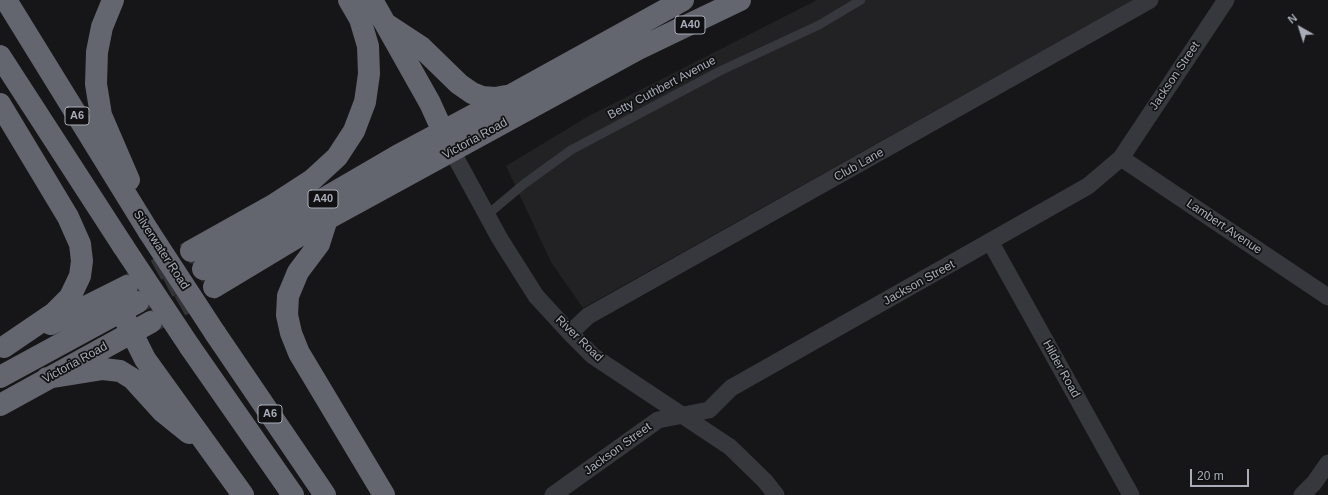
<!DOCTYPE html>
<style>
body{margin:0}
#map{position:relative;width:1328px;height:495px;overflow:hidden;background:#161618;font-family:Helvetica,sans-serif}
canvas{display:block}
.north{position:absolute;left:1280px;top:8px;width:40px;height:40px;-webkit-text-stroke:3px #111113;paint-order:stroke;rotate:321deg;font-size:11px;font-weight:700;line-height:16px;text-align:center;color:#a8adb8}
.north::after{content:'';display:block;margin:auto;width:14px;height:18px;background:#a8adb8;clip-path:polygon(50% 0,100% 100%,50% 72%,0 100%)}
.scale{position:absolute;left:1190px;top:469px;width:59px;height:18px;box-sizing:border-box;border:2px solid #a8adb8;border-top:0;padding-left:5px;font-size:12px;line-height:14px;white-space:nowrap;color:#a8adb8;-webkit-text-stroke:3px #111113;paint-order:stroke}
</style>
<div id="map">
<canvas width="1328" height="495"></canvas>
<div class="north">N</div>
<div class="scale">20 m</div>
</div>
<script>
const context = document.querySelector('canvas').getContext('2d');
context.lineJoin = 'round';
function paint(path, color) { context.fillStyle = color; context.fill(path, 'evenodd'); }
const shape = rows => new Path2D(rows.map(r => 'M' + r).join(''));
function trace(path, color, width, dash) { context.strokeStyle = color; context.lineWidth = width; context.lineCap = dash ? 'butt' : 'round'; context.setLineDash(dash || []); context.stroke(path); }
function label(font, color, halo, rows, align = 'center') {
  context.font = font + ' Helvetica,sans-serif'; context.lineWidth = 3.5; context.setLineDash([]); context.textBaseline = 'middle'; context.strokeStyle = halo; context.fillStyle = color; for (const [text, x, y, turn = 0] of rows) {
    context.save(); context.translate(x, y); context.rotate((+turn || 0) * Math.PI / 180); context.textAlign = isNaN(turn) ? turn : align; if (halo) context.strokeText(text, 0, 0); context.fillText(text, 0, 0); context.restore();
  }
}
const built = shape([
 [817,0,1133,0,583,308,551,262,506,166,587,117]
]);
const highwayTunnel = shape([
 [127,286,191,251],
 [138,302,203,269],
 [151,322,214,287]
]);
const lane = shape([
 [487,215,524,184,571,150,722,70,819,25,861,0]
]);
const street = shape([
 [452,151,500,239,536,296,570,333,593,356,730,447,765,481,776,495],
 [1121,158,1328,297],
 [991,243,1131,495],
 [570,333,588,316,1150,0],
 [553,495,658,420,709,410,731,388,1088,186,1121,158,1226,0],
 [1302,495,1314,483,1328,463]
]);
const highway = shape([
 [6,0,149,232],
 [113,0,102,27,97,52,96,84,101,115,129,180],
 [372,0,430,103,449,145],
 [386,24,421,47,459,84,472,93,482,97,495,98,506,96],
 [0,56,123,246],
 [0,104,68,217,80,244,82,261,80,276,70,297,54,313,4,347],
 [327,219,319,244,298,272,288,296,287,315,291,333,299,353,384,495],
 [191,251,275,204,312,180,337,157,354,131,365,102,369,74,368,46,360,19,349,0],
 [203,269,397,156,513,94,683,0],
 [214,287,327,219,638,49,740,0],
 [121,311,145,359,243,495],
 [51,324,127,286],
 [215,333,325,495],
 [190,347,293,495],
 [0,377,138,302],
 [47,378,103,369,120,371,133,379,163,412,189,433],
 [0,405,151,322]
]);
const highwayBridge = shape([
 [149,232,215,333],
 [123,246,190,347]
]);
const shields = [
 [690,25,30],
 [77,116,24],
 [323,199,30],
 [270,414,24]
];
const shieldNames = [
 ["A40",690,25],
 ["A6",77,116],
 ["A40",323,199],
 ["A6",270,414]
];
const streetNames = [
 ["Jackson Street",1175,76,-56],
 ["Betty Cuthbert Avenue",662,88,-28],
 ["Victoria Road",475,139,-29],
 ["Club Lane",859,165,-29],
 ["Lambert Avenue",1224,227,34],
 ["Silverwater Road",161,250,57],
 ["Jackson Street",919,283,-29],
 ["River Road",579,339,44],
 ["Victoria Road",75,363,-29],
 ["Hilder Road",1061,369,61],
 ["Jackson Street",618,449,-36]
];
paint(built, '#222225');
trace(highwayTunnel, '#333438', 22, [22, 11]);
trace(lane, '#37383d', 9);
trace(street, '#37383d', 17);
trace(highway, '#63666e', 22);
trace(highwayBridge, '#63666e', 22);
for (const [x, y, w] of shields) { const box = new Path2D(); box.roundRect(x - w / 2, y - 9, w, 18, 3); context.fillStyle = '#111113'; context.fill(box); trace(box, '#a8adb8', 1); }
label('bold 11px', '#a8adb8', null, shieldNames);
label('12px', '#a8adb8', '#111113', streetNames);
</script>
